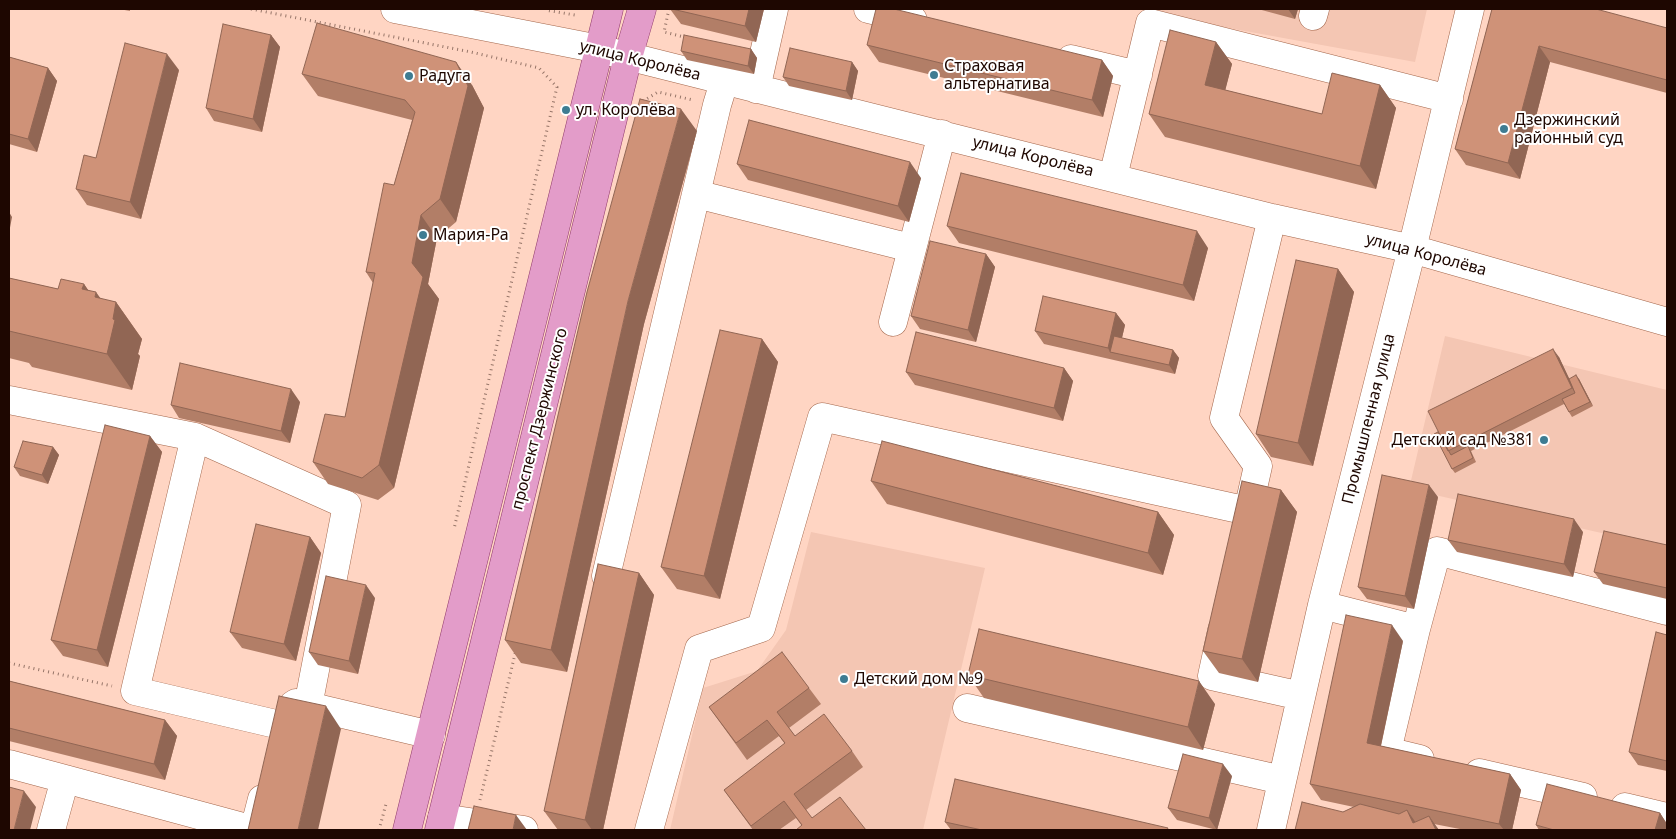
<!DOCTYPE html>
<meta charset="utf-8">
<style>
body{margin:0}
#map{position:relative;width:1676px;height:839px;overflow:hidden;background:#ffd5c3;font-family:"Noto Sans",sans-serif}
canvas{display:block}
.frame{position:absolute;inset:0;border:10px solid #1e0701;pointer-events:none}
</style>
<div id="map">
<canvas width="1676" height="839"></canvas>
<div class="frame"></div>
</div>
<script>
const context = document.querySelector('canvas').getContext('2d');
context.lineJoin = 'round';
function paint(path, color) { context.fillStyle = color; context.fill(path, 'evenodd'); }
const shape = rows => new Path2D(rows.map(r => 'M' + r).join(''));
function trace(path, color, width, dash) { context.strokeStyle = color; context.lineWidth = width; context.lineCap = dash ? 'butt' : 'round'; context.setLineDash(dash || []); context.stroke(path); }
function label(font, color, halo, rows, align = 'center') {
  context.font = font + ' "Noto Sans",sans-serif'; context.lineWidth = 4; context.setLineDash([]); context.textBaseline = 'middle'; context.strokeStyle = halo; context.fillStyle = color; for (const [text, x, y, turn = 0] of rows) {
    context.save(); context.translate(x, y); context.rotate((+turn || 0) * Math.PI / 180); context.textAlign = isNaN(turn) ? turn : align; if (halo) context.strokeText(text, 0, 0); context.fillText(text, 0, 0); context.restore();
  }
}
const built = shape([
 [1146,9,1427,9,1415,62,1179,19],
 [1445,336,1667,390,1667,548,1409,489],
 [811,532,985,568,923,830,670,830,703,688,757,671,786,630]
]);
const path = shape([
 [251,9,471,52,539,68,557,87,454,529],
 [545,9,545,10,575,15],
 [669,9,664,32,688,38],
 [643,101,658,92,693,100],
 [9,663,112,686],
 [480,800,516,650],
 [379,830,386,804]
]);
const minor = shape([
 [395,9,599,49,1272,218,1412,249,1667,322],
 [868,9,913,20],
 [1313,16,1315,9],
 [1071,59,1138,75],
 [756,89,774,9],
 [1113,177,1150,23,1449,99],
 [696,194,911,248],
 [893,322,942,134],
 [9,400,195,437,135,691,280,725],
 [195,437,347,505,308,706],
 [1246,519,1258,466,1224,418,1272,218],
 [606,576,717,105,724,82],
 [1322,605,1416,629],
 [1222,630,1212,676,1301,696],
 [293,705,296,703,431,735],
 [967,708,1282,780],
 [1420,759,1387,751,1416,629,1437,551,1667,611],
 [9,764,65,779,51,830],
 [1479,773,1583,797],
 [65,779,254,830,262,799],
 [1625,807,1667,817],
 [442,818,524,830],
 [649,830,699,649,761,628,822,417,1248,511],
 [1271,830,1322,605,1412,249,1470,9]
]);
const major = shape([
 [407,830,609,9],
 [439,830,628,57,642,9]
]);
const wall = shape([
 [119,9,130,9,130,11],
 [670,9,764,9,756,42,681,24],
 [1258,9,1298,9,1295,19],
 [1492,9,1667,28,1667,93,1550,62,1520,179,1466,165,1455,149],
 [271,35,280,47,262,132,214,121,206,108],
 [1216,42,1232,64,1225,90,1322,114,1380,85,1396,108,1376,189,1165,137,1149,114],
 [867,45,1102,60,1113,76,1103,117,879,62],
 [751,49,757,58,754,74,687,60,681,51],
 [9,57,48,68,57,81,37,152,9,144],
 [852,62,858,71,852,100,789,86,783,77],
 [179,70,141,219,87,205,76,189,96,158],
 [302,74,472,85,484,108,456,222,437,238,428,284,439,299,394,488,378,500,328,484,313,462,345,417,373,283,366,272,394,185,412,120,318,96],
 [697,131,644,324,567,672,521,663,505,640],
 [737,164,921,178,909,222,748,180],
 [947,226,1208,248,1194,301,959,243],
 [986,254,995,267,976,342,920,329,911,316],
 [1338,269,1354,292,1313,466,1271,457,1256,434],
 [9,278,58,289,84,284,88,290,101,299,116,302,142,339,138,354,140,356,132,390,32,367,29,363,9,358],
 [1116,313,1125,325,1122,338,1173,350,1179,358,1175,374,1044,344,1035,331],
 [762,339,778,362,720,599,677,589,661,567],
 [1559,357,1569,379,1579,379,1593,406,1572,417,1564,404,1471,451,1476,462,1455,473,1452,469,1438,432],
 [1064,368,1073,381,1063,421,915,385,906,372],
 [300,402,290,443,179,418,171,405],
 [150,436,162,452,108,667,63,656,51,640],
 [53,447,59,455,48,484,20,476,14,467],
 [871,481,1158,512,1174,535,1163,575,887,504],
 [1281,490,1297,512,1258,682,1219,673,1203,651],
 [1438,497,1414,609,1367,599,1358,587],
 [1583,532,1573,577,1457,552,1448,540],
 [310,537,321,553,296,661,242,648,230,632],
 [1667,545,1667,599,1603,584,1594,572],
 [639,573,654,595,603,830,558,830,544,811],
 [375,598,358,674,318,665,309,652],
 [1667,635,1667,771,1638,765,1629,752],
 [1403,641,1381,746,1510,774,1521,790,1512,830,1465,830,1434,824,1439,830,1295,830,1343,812,1354,807,1321,800,1310,784],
 [968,675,1215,704,1203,750,984,698],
 [9,681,165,720,177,736,165,780,9,741],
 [809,688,821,704,789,728,795,736,852,751,863,767,806,810,802,826,796,818,779,830,753,830,724,790,785,744,779,736,747,760,709,707],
 [1232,776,1217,830,1177,820,1168,808],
 [1660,813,1667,824,1667,830,1539,830,1536,825],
 [945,822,1169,830,951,830]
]);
const shadedWall = shape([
 [749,9,764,9,756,42,745,26],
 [1288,9,1298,9,1295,19],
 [271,35,280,47,262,132,253,119],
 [1216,42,1232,64,1221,107,1205,85],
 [1539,46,1550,62,1520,179,1508,163],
 [751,49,757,58,754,74,748,66],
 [167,54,179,70,141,219,130,202],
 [1102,60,1113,76,1103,117,1092,100],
 [456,62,472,85,484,108,456,222,440,199],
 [852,62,858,71,852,100,846,91],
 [48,68,57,81,37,152,28,139],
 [1380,85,1396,108,1376,189,1360,166],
 [681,109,697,131,644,324,567,672,551,650,628,301],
 [910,162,921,178,909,222,898,206],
 [9,212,12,217,9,233],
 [421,215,437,238,428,284,439,299,394,488,379,465,412,263],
 [1197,231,1208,248,1194,301,1183,285],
 [986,254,995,267,976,342,968,330],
 [1338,269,1354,292,1313,466,1298,443],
 [84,284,109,321,82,289],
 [96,292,113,316,116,302,142,339,138,354,140,356,132,390,107,354,95,297],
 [1116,313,1125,325,1118,354,1110,352,1108,348],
 [762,339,778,362,720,599,704,576],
 [1553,349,1559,357,1578,397,1572,388],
 [1173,350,1179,358,1175,374,1169,365],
 [1064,368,1073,381,1063,421,1054,408],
 [1576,375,1579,379,1593,406,1590,402],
 [291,389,300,402,290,443,281,431],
 [150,436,162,452,108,667,97,650],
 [53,447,59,455,48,484,42,475],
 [1429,485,1438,497,1414,609,1405,596],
 [1281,490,1297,512,1258,682,1242,659],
 [1158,512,1174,535,1163,575,1148,553],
 [1574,519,1583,532,1573,577,1564,564],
 [310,537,321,553,296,661,284,644],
 [639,573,654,595,603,830,592,830,585,820],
 [366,585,375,598,358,674,349,661],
 [1392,625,1403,641,1378,759,1367,743],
 [1199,681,1215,704,1203,750,1188,727],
 [326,706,341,729,318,830,298,830],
 [165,720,177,736,165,780,154,764],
 [1223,764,1232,776,1217,830,1209,818],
 [1510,774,1521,790,1512,830,1504,830,1499,824],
 [24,791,36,807,30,830,14,830],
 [1407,810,1421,830,1413,823],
 [1660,813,1667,824,1667,830,1655,830],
 [516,815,527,830,513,830],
 [1429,816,1439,830,1436,830]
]);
const building = shape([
 [672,9,749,9,745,26,672,9],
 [876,9,894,9,1102,60,1092,100,867,45,876,9],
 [1492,9,1596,9,1667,28,1667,80,1539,46,1508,163,1455,149,1492,9],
 [317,23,456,62,468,86,440,199,421,215,412,263,423,277,379,465,362,478,313,462,325,414,345,417,375,273,366,272,384,183,394,185,415,112,405,100,302,74,317,23],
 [223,24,271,35,253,119,206,108,223,24],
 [1170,30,1216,42,1205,85,1322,114,1332,73,1380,85,1360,166,1149,114,1170,30],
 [684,35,751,49,748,66,681,51,684,35],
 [125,43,167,54,130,202,76,189,84,155,96,158,125,43],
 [790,48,852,62,846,91,783,77,790,48],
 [9,57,48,68,28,139,9,134,9,57],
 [640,99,681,109,628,301,551,650,505,640,587,292,640,99],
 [749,120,910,162,898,206,737,164,749,120],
 [961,173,1197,231,1183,285,947,226,961,173],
 [930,241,986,254,968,330,911,316,930,241],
 [1296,260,1338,269,1298,443,1256,434,1296,260],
 [9,278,58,289,61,279,84,284,82,289,96,292,95,297,116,302,113,319,115,320,107,354,9,331,9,278],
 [1043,296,1116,313,1108,348,1035,331,1043,296],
 [720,330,762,339,704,576,661,567,720,330],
 [916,332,1064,368,1054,408,906,372,916,332],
 [1114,336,1173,350,1169,365,1110,352,1114,336],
 [1553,349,1572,388,1448,451,1428,411,1553,349],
 [180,363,291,389,281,431,171,405,180,363],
 [1576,375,1590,402,1569,412,1562,399,1575,393,1569,379,1576,375],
 [105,425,150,436,97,650,51,640,105,425],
 [1438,432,1451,455,1468,446,1473,458,1452,469,1434,434,1438,432],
 [23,441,53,447,42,475,14,467,23,441],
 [882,441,1158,512,1148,553,871,481,882,441],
 [1382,475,1429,485,1405,596,1358,587,1382,475],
 [1242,481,1281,490,1242,659,1203,651,1242,481],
 [1458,494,1574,519,1564,564,1448,540,1458,494],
 [256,524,310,537,284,644,230,632,256,524],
 [1604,531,1667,545,1667,588,1594,572,1604,531],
 [598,564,639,573,585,820,544,811,598,564],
 [326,576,366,585,349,661,309,652,326,576],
 [1346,615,1392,625,1367,743,1510,774,1499,824,1310,784,1346,615],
 [979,629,1199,681,1188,727,968,675,979,629],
 [1656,632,1667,635,1667,761,1629,752,1656,632],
 [782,652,809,688,777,712,795,736,824,714,852,751,794,794,812,818,840,797,866,830,796,830,802,825,784,801,751,826,724,790,785,743,767,720,736,743,709,707,782,652],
 [9,681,165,720,154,764,9,728,9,681],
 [279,696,326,706,298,830,248,830,279,696],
 [1183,754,1223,764,1209,818,1168,808,1183,754],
 [955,779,1168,828,1167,830,982,830,945,822,955,779],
 [1547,784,1660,813,1655,830,1554,830,1536,825,1547,784],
 [9,787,24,791,14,830,9,830,9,787],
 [1302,802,1343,812,1360,804,1399,814,1407,810,1413,823,1429,816,1436,830,1295,830,1302,802],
 [474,806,516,815,513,830,468,830,474,806]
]);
const markers = [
 [934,75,5,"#3e7c92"],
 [409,76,5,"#3e7c92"],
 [566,110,5,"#3e7c92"],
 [1504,129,5,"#3e7c92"],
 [423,235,5,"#3e7c92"],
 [1544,440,5,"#3e7c92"],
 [844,679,5,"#3e7c92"]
];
const streetNames = [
 ["улица Королёва",640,61,14],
 ["улица Королёва",1033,157,14],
 ["улица Королёва",1426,255,15],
 ["проспект Дзержинского",540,419,-76],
 ["Промышленная улица",1369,419,-76]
];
const poiNames = [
 ["Страховая",944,66],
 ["альтернатива",944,84],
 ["Радуга",419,76],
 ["ул. Королёва",576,110],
 ["Дзержинский",1514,120],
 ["районный суд",1514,138],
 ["Мария-Ра",433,235],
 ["Детский сад №381",1534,440,"right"],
 ["Детский дом №9",854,679]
];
paint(built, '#f4c6b3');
trace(minor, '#a4674c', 29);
trace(major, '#923d6c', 29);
trace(path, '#967568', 3, [1, 4]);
trace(minor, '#fff', 28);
trace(major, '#e39cc9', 28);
paint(wall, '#b27e67');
paint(shadedWall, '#916654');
paint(building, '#cf9278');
trace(building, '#916654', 1);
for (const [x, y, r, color] of markers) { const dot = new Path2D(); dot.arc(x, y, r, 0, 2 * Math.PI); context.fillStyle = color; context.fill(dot); trace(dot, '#fff', 2); }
label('16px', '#1e0701', '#fff', streetNames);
label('16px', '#1e0701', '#fff', poiNames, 'left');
</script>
